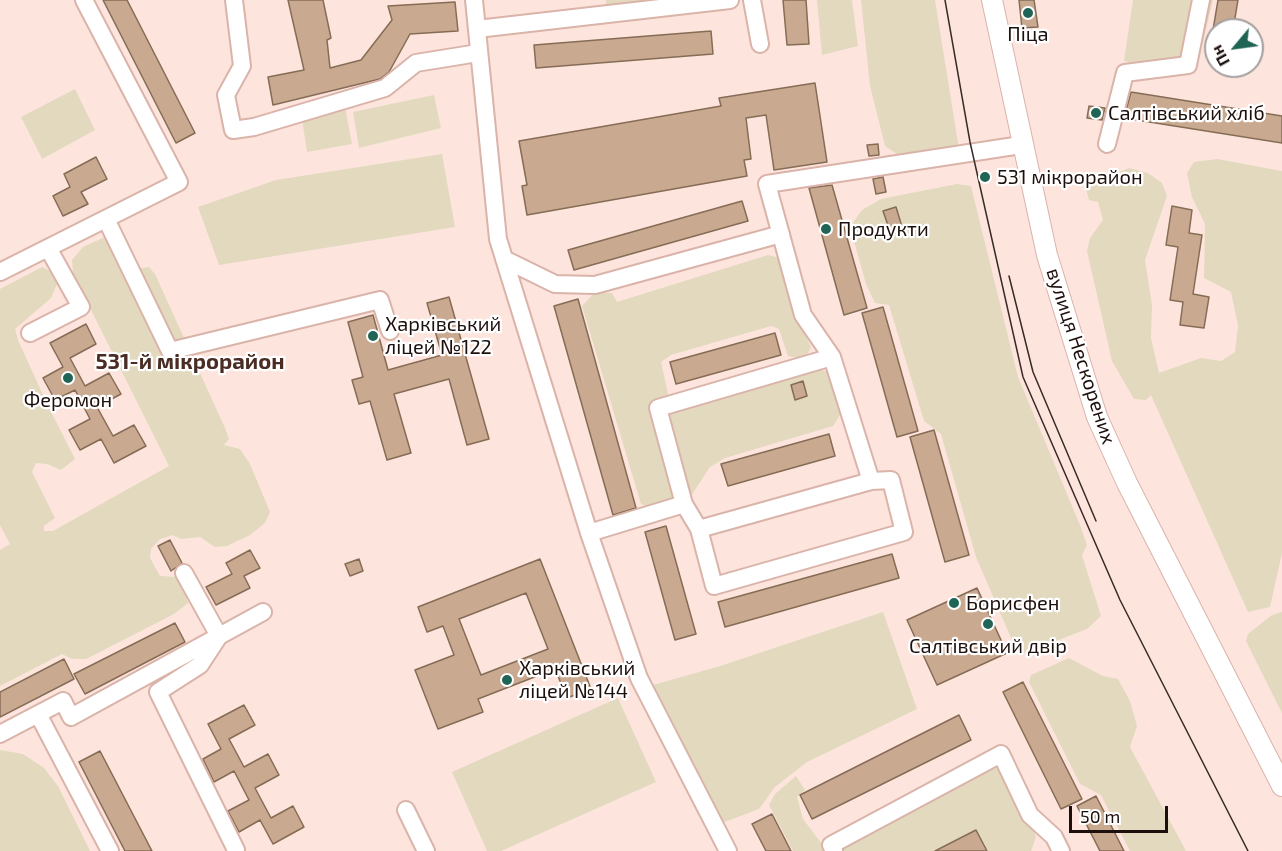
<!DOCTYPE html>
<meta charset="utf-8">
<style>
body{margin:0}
#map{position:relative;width:1282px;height:851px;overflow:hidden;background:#fde5de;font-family:"Exo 2",sans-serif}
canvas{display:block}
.north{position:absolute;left:1204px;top:18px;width:60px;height:60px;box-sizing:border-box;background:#fff;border:2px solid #a49f9e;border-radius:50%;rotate:241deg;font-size:16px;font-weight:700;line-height:24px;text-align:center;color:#1c0f0c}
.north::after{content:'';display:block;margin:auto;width:21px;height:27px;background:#206455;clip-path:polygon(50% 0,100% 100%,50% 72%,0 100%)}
.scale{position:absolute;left:1069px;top:806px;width:99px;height:27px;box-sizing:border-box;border:3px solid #1c0f0c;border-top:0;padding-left:8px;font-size:18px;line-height:21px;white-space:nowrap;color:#1c0f0c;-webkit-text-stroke:4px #fff;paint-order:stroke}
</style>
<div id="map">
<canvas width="1282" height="851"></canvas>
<div class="north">Пн</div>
<div class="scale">50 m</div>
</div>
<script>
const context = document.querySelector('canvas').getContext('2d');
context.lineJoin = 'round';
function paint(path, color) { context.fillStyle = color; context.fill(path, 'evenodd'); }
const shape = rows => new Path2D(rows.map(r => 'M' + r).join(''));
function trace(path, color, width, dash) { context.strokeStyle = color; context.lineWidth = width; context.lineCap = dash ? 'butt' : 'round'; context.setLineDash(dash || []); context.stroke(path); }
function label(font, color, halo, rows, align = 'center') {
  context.font = font + ' "Exo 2",sans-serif'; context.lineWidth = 4.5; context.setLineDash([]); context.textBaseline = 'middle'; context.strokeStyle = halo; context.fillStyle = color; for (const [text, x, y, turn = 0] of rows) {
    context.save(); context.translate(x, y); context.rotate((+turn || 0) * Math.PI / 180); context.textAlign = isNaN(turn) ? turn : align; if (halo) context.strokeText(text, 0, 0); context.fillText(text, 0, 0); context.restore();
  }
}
const green = shape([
 [606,0,675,0,606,8],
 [817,0,852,0,858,46,822,55],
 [861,0,935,0,959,149,900,156,885,146,870,86],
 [1133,0,1213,0,1200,54,1139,64,1124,61],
 [75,89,95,130,42,159,21,117],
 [434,95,441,128,359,148,353,112],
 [345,107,352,144,307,152,302,119],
 [442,154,455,227,219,265,198,207,276,180],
 [1217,159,1282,171,1282,553,1270,607,1248,612,1151,395,1146,400,1134,399,1112,361,1087,251,1090,238,1103,220,1098,202,1089,200,1085,185,1092,175,1117,173,1129,168,1148,173,1162,183,1167,196,1145,260,1152,305,1151,338,1159,373,1201,358,1221,361,1235,352,1238,325,1231,292,1204,278,1205,224,1192,197,1187,173,1194,162],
 [957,184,971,186,1018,377,1080,525,1087,545,1082,555,1101,616,1087,629,1025,653,1015,647,976,557,941,434,924,421,889,305,875,303,866,284,850,227,862,210,881,199],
 [107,236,137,269,149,267,155,274,225,428,229,439,224,445,240,449,250,464,270,512,265,523,250,535,227,546,215,547,200,537,181,539,173,535,160,539,151,549,150,558,160,576,177,577,186,593,188,603,174,614,86,659,72,659,62,654,0,686,0,550,10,544,0,525,0,289,42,267,50,271,57,284,51,298,15,329,18,340,48,406,75,459,61,470,47,464,36,463,32,472,55,518,44,526,44,531,53,531,169,466,73,274,72,260,83,247],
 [768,255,780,258,798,321,811,347,807,355,798,358,788,356,779,329,771,326,671,355,661,362,669,398,819,369,828,372,840,415,833,426,725,458,710,467,689,499,654,508,641,504,582,306,595,292,612,293,617,302],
 [883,612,917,709,807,762,775,787,759,809,714,826,642,688,717,667],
 [1282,612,1282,713,1246,641,1248,634,1272,615],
 [1069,658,1103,676,1118,679,1130,701,1137,726,1130,747,1186,851,1130,851,1101,795,1080,784,1029,682,1031,675],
 [618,698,656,782,501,851,487,851,452,772],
 [0,750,23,754,44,768,58,786,90,851,0,851],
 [1000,768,1033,826,1036,837,1031,851,793,851,769,805,775,794,796,776,805,790,797,797,803,819,825,848,989,769]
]);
const building = shape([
 [103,0,127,0,195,133,176,143,103,0],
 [288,0,323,0,331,38,327,40,330,68,361,60,392,20,388,6,455,2,458,31,410,34,389,72,380,79,273,105,268,77,304,70,288,0],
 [783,0,806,0,809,44,787,45,783,0],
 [1019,0,1034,0,1038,27,1022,28,1019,0],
 [1218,0,1238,0,1233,30,1213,30,1218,0],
 [711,31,713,54,536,68,534,45,711,31],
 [815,83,827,162,774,170,766,115,746,118,751,159,744,160,747,176,527,215,522,186,527,185,519,141,721,106,719,98,815,83],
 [1131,92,1282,116,1282,143,1124,118,1131,92],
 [1089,106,1105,108,1102,120,1087,118,1089,106],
 [878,144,879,155,869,156,867,145,878,144],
 [96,157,107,179,81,192,88,204,63,216,53,196,70,187,64,174,96,157],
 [883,177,886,192,876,194,873,179,883,177],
 [832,185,867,308,844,315,809,188,832,185],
 [742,201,748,221,574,270,568,250,742,201],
 [1172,206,1192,210,1189,233,1202,235,1193,294,1209,297,1204,328,1180,325,1183,302,1170,300,1178,247,1166,245,1172,206],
 [896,207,903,230,891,234,883,211,896,207],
 [449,297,489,439,467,445,449,379,394,394,411,453,387,460,370,401,359,404,352,380,363,377,348,322,373,315,388,370,442,355,427,303,449,297],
 [578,299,636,508,613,515,554,306,578,299],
 [883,307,918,431,897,437,862,313,883,307],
 [86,324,96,344,70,358,85,386,109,373,121,394,97,407,113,436,134,425,146,446,114,463,101,439,80,450,69,430,90,419,75,390,55,400,43,378,63,367,50,343,86,324],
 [775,333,781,355,676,384,670,362,775,333],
 [803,381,807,396,795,400,791,385,803,381],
 [934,430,969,555,945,562,910,437,934,430],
 [829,434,835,456,728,486,721,464,829,434],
 [666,526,696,634,675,640,645,532,666,526],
 [170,540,182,563,171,571,158,546,170,540],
 [250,550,260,568,244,576,250,588,216,605,206,587,232,574,226,563,250,550],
 [892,554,899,578,725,627,718,602,892,554],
 [359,559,363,571,350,576,345,564,359,559],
 [540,559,591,689,567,698,555,669,478,699,483,712,438,729,415,670,454,655,443,626,427,632,418,607,540,559],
 [526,593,548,649,481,675,459,619,526,593],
 [977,588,1007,653,937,685,907,620,977,588],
 [175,623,185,642,85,694,74,674,175,623],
 [64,659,74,679,0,717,0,692,64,659],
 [1023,682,1082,799,1061,809,1003,692,1023,682],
 [244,705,255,725,229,739,244,767,268,754,279,775,255,788,271,818,293,806,304,827,273,844,260,820,239,832,228,811,249,800,234,771,214,782,203,759,221,749,208,724,244,705],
 [959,715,971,740,812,819,800,795,959,715],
 [100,751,152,851,125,851,79,762,100,751],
 [1096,796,1124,851,1100,851,1077,806,1096,796],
 [772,814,791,851,766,851,752,824,772,814],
 [976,830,987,851,935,851,976,830]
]);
const minor = shape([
 [234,0,242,66,226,95,233,130,254,127,385,88,416,63,478,53],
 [474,0,498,239,589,533,639,678,728,851],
 [752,0,760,44],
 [477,29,730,0],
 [1107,144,1125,73,1188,65,1201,0],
 [106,219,170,351,380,300,390,331],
 [504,259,555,284,595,285,781,234],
 [0,272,179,182,84,0],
 [30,333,81,307,48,248],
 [684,504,699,529,871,481,832,357],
 [699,529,714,586,904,532,891,480,871,481],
 [589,533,684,504,658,408,832,357,803,315,767,184,1021,145],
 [184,573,219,636,200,665,158,692,236,850],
 [38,714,110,851],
 [0,734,63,701,71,717,263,612],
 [406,810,426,851],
 [834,851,831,845,1001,754,1030,815,1054,837,1061,851]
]);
const major = shape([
 [992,0,1047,255,1097,417,1127,483,1282,786]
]);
const tram = shape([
 [945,0,970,142,1023,377,1120,600,1248,851],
 [1009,276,1033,372,1096,521]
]);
const markers = [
 [1028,13,6,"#206455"],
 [1096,113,6,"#206455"],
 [985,177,6,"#206455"],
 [826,229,6,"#206455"],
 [373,336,6,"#206455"],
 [68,378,6,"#206455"],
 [954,603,6,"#206455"],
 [988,624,6,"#206455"],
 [507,680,6,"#206455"]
];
const poiNames = [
 ["Піца",1028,34,"center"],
 ["Салтівський хліб",1108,113],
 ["531 мікрорайон",997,177],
 ["Продукти",838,229],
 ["Харківський",385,324],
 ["ліцей №122",385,347],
 ["Феромон",68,400,"center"],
 ["Борисфен",966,603],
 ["Салтівський двір",988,646,"center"],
 ["Харківський",519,668],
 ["ліцей №144",519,691]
];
const streetNames = [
 ["вулиця Нескорених",1081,356,72]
];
const quarterNames = [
 ["531-й мікрорайон",190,362]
];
paint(green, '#e2d9bf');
paint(building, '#c9aa90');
trace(building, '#866c55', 1.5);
trace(minor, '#dab3a9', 20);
trace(major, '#dab3a9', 22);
trace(minor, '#fff', 16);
trace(major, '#fff', 20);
trace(tram, '#382a27', 1.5);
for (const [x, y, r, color] of markers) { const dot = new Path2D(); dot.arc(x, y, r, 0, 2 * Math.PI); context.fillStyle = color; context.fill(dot); trace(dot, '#fff', 2); }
label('20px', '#1c0f0c', '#fff', poiNames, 'left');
label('20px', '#1c0f0c', '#fff', streetNames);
label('bold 22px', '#4a2c24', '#fff', quarterNames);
</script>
